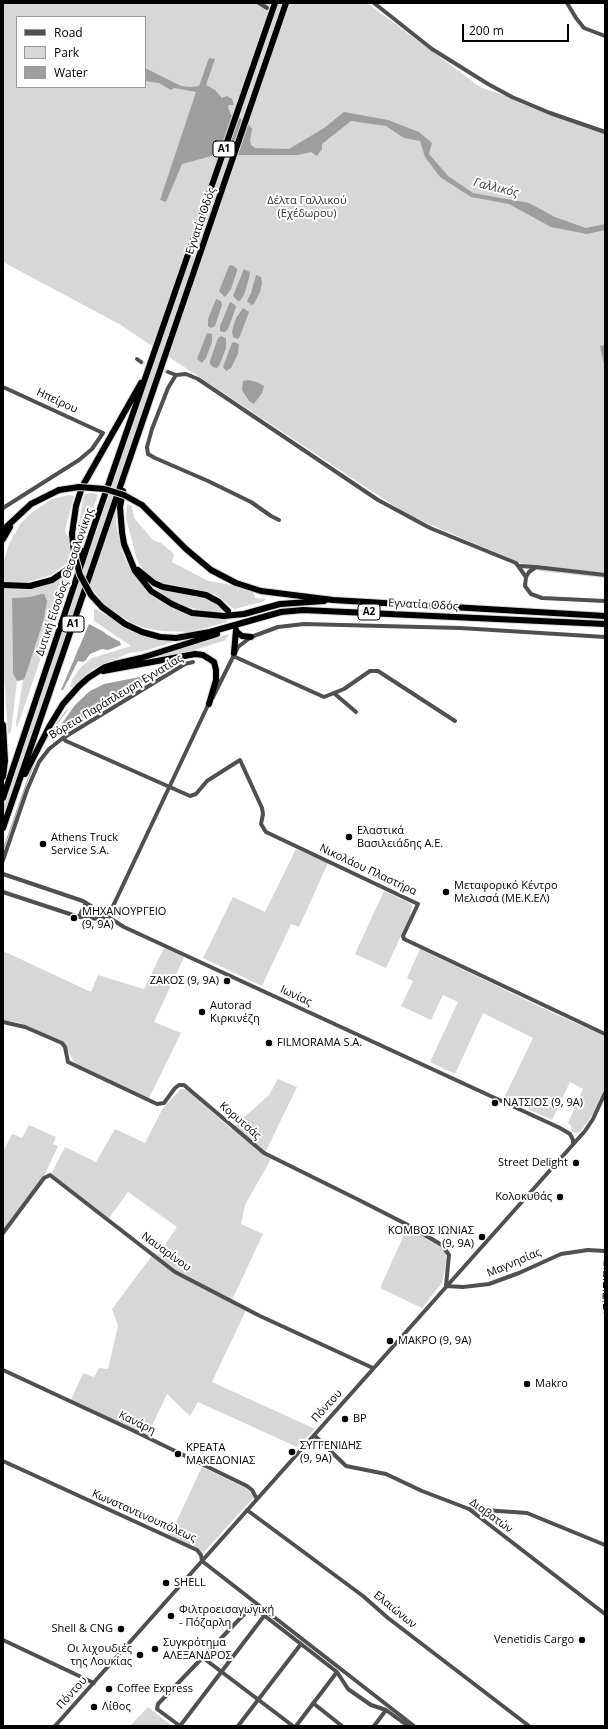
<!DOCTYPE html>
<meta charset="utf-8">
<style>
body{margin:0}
#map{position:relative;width:608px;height:1729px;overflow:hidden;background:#fff;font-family:"Open Sans",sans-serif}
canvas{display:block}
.frame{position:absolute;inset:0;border:4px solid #000;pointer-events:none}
.legend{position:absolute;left:16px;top:16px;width:130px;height:72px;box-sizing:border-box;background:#fff;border:1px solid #999;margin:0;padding:5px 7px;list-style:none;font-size:12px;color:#000}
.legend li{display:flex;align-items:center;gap:8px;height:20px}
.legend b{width:20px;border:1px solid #999}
.scale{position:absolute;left:462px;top:24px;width:107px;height:18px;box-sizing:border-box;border:2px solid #000;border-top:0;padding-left:5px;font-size:12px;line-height:14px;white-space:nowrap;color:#000;-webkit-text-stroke:3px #fff;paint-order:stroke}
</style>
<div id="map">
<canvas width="608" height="1729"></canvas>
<div class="frame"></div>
<ul class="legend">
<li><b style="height:5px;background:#505050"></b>Road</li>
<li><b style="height:11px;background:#d7d7d7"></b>Park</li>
<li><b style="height:11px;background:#9e9e9e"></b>Water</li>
</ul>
<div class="scale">200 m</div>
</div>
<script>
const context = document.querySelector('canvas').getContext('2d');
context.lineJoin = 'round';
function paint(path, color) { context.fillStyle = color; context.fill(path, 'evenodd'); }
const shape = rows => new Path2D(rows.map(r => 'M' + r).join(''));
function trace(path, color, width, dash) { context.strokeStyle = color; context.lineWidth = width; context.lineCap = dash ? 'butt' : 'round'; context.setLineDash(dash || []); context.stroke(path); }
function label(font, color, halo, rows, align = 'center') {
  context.font = font + ' "Open Sans",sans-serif'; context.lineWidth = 4; context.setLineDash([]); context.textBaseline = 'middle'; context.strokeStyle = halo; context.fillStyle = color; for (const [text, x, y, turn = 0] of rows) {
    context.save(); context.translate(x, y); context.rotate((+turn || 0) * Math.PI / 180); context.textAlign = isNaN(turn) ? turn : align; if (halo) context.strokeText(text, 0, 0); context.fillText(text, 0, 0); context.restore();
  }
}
const green = shape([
 [3,3,367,3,480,87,605,130,605,578,539,571,408,515,163,353,3,819,3,805,158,350,121,325,3,262],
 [17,17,145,17,145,87,17,87],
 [91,493,98,494,83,541,79,550,66,564,51,575,28,582,13,583,3,580,3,564,9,544,20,524,31,513,52,499,69,495,74,496,65,530,67,536,77,535,84,494],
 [117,502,116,525,123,554,131,571,144,587,159,601,178,611,189,614,227,619,227,622,190,632,162,631,145,628,130,622,105,605,90,586],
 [127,504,132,506,134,518,153,540,161,543,174,554,172,562,208,581,238,586,253,591,255,598,266,599,262,602,234,609,215,594,164,583,153,579,144,571,137,560,126,518],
 [66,574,68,578,17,728,16,723,23,680,46,610,41,594,30,597,12,598,13,674,17,681,11,732,8,734,3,660,3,588,29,589,41,587],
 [148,582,154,585,211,599,225,611,209,612,185,606,166,597],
 [94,608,125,627,178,639,177,641,144,651,129,653,93,669,73,687,70,687,72,680,80,668,92,658,131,646,94,621],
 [229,634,226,640,204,647,184,653,152,659,145,658],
 [296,849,328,863,299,927,291,924,262,986,203,958,233,897,265,912],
 [384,891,408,902,411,904,412,907,410,916,386,968,355,954],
 [164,948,184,957,154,1022,181,1033,149,1098,75,1063,62,1041,20,1023,3,1020,3,951,91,992,98,975,144,989],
 [420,949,555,1014,605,1036,605,1088,593,1114,580,1132,576,1133,572,1131,571,1126,568,1123,583,1089,570,1082,552,1120,504,1098,533,1038,483,1013,455,1074,430,1062,458,1002,443,995,431,1020,401,1006,413,981,407,978],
 [278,1079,297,1087,264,1155,271,1159,245,1205,241,1224,263,1234,231,1302,246,1310,212,1382,315,1429,297,1447,198,1402,190,1416,167,1394,147,1436,71,1400,83,1373,94,1377,99,1368,108,1369,118,1326,112,1309,154,1253,158,1255,177,1227,128,1192,109,1218,51,1174,65,1147,96,1162,115,1129,145,1143,163,1108,181,1089,186,1089,231,1129,269,1095],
 [29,1125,56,1137,53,1144,58,1146,45,1174,3,1230,3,1152,12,1134,22,1138],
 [408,1226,444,1248,447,1260,442,1283,422,1308,380,1288],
 [202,1467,246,1488,254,1497,203,1553,196,1548,170,1535],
 [148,1707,172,1726,130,1726]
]);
const water = shape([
 [209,58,215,59,206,85,215,90,222,98,227,96,232,99,234,105,229,105,228,107,231,115,241,119,250,126,252,129,250,140,251,145,255,148,289,149,324,128,344,112,388,120,419,132,432,143,429,154,448,176,473,193,529,203,555,217,586,228,605,224,605,230,587,234,551,227,509,204,471,197,440,177,425,157,420,141,404,138,386,126,351,121,322,144,322,149,317,156,311,152,298,155,215,155,182,164,166,202,160,200,196,92,174,88,171,90,159,83,145,81,145,68,181,86,190,87,199,86],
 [232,265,237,269,237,271,231,289,225,297,219,291,229,266],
 [244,269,250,272,249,278,244,295,240,301,238,301,233,296],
 [256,275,261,277,262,283,260,292,254,304,251,305,247,301,251,293],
 [216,299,221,301,222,305,215,326,211,328,208,326,208,319],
 [230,302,234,304,236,307,228,329,225,332,223,332,220,331,220,326],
 [243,308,249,312,240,336,238,339,233,337,232,331,236,318],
 [207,333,212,334,212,342,206,358,202,363,197,359],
 [221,336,226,338,226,348,220,364,217,368,213,367,210,364,210,361,218,338],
 [234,342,239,344,238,354,231,368,226,371,223,367,232,343],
 [248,380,257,382,264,386,262,393,254,404,249,401,242,390,243,381],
 [41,594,44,594,47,601,44,619,25,677,23,680,17,681,13,674,12,598,30,597],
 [89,624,104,632,106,634,120,642,121,645,108,650,102,649,90,654,86,660,83,662,78,661,70,677,63,690,61,690],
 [155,674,54,736,53,736,75,705,90,691,104,684]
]);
const stream = shape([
 [3,850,28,779,39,752,51,732,67,710]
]);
const canal = shape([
 [605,353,604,347,602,347,605,361]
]);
const minorTunnel = shape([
 [141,362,168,372]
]);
const minor = shape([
 [259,3,267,8],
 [374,3,432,49,488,84,512,97,550,113,605,132],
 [567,3,576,18,584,28,605,36],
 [137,359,141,362],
 [168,372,176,375,186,374,198,379,378,500,430,528,516,563,526,577],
 [176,375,168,388,152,429,147,447,148,454,155,458,208,481,251,502,271,516,279,520],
 [3,387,103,433,92,449,79,460,3,508],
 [520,566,535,567],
 [605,575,536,567,529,572,526,577,525,586,531,594,542,598,605,601],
 [233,656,324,697,344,689,370,671,378,671,455,721],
 [335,694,356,712],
 [213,697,238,647,251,637,278,627,304,624,460,628,605,637],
 [63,738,66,741,190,796,196,794,207,781,240,760,262,808,263,814,261,824,266,832,418,904,403,936,404,939,605,1034],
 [3,860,27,790,39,762,49,749,63,738,185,664,193,662],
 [3,874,83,901,124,927,560,1128,570,1134,573,1140,573,1143],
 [3,892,79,917,99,919,107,917,115,902,209,703],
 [79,917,86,903],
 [3,1022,25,1027,62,1043,65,1047,68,1062,157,1104,164,1103,175,1088,179,1085,184,1085,264,1153,359,1200,406,1224,442,1245,449,1255,446,1286,463,1287,489,1284,519,1273,561,1254,588,1250],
 [3,1233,44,1178,50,1175,175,1272,260,1316,373,1368],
 [3,1370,132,1430,247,1486,252,1490,257,1499],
 [314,1435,346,1466,386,1474,422,1491,469,1509,605,1614],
 [3,1461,197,1550,201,1555,202,1561,414,1726],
 [470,1509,527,1513,605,1545],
 [247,1510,363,1596,388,1618,529,1726],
 [3,1640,94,1683],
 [202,1657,293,1726],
 [313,1703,342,1726],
 [55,1726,585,1131,593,1119,605,1093],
 [180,1726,157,1709,158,1704,252,1606,337,1672,348,1689,371,1705,386,1710,408,1726],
 [180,1726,264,1616],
 [238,1726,301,1644],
 [296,1726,337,1672],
 [374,1726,386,1710]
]);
const highway = shape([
 [123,491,120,507,122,532,124,544,135,571,151,591,172,604,192,613,224,616,244,614,280,604,324,601],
 [142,505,186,549,211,570,236,583,261,591,333,600,605,616],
 [3,530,31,504,59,490],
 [72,534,76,506,82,487,141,383],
 [3,539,10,527],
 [138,570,154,583,163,587,206,595,219,602,228,611],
 [3,585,30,586,52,580,71,567,83,551],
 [102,607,125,624,142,632,160,637,176,638,210,632,281,612,303,610,605,624],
 [237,632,242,636,251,637],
 [234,653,236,630],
 [103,671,195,654,203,655,214,662,216,670,216,680,209,704],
 [3,725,5,761,3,777],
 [25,774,49,727,63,704,79,686,88,678,105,667,115,664,141,658,217,634],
 [3,798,93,529,275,3],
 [3,828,286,3]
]);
const rail = shape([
 [605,1238,603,1301,605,1321]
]);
const minorBridge = shape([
 [588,1250,605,1251]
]);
const highwayBridge = shape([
 [59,490,79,487,105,489,124,495,142,505],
 [72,534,74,553,80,575,91,595,102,607]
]);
const markers = [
 [349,837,4,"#000"],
 [43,844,4,"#000"],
 [446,892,4,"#000"],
 [74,918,4,"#000"],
 [227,981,4,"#000"],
 [202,1012,4,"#000"],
 [269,1043,4,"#000"],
 [495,1103,4,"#000"],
 [576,1163,4,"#000"],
 [560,1197,4,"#000"],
 [482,1237,4,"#000"],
 [390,1341,4,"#000"],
 [527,1384,4,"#000"],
 [345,1419,4,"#000"],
 [292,1452,4,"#000"],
 [178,1454,4,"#000"],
 [166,1583,4,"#000"],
 [171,1616,4,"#000"],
 [121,1629,4,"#000"],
 [582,1640,4,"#000"],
 [155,1649,4,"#000"],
 [140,1655,4,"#000"],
 [109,1689,4,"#000"],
 [94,1707,4,"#000"]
];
const shields = [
 [224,149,22],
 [369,612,22],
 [73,624,22]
];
const shieldNames = [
 ["Α1",224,149],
 ["Α2",369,612],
 ["Α1",73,624]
];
const parkNames = [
 ["Δέλτα Γαλλικού",307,201],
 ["(Εχέδωρου)",307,214]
];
const streetNames = [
 ["Εγνατία Οδός",201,221,-71],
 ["Ηπείρου",57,401,25],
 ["Δυτική Είσοδος Θεσσαλονίκης",65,582,-71],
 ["Εγνατία Οδός",423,605,3],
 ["Βόρεια Παράπλευρη Εγνατίας",116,697,-31],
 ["Νικολάου Πλαστήρα",368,870,25],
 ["Ιωνίας",296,996,25],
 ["Κορυτσάς",240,1121,41],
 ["Ναυαρίνου",166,1252,36],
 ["Μαγνησίας",514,1263,-23],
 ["Πόντου",327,1406,-48],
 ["Κανάρη",137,1423,26],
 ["Κωνσταντινουπόλεως",144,1516,24],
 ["Διαβατών",491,1516,36],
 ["Ελαιώνων",395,1610,39],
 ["Πόντου",72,1693,-48]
];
const poiNames = [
 ["Ελαστικά",357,831],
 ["Βασιλειάδης Α.Ε.",357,844],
 ["Athens Truck",51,838],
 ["Service S.A.",51,851],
 ["Μεταφορικό Κέντρο",454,886],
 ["Μελισσά (ΜΕ.Κ.ΕΛ)",454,899],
 ["ΜΗΧΑΝΟΥΡΓΕΙΟ",82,912],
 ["(9, 9Α)",82,925],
 ["ΖΑΚΟΣ (9, 9Α)",219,981,"right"],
 ["Autorad",210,1006],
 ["Κιρκινέζη",210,1019],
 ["FILMORAMA S.A.",277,1043],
 ["ΝΑΤΣΙΟΣ (9, 9Α)",503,1103],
 ["Street Delight",568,1163,"right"],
 ["Κολοκυθάς",552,1197,"right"],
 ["ΚΟΜΒΟΣ ΙΩΝΙΑΣ",474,1231,"right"],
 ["(9, 9Α)",474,1244,"right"],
 ["ΜΑΚΡΟ (9, 9Α)",398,1341],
 ["Makro",535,1384],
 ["BP",353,1419],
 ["ΣΥΓΓΕΝΙΔΗΣ",300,1446],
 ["(9, 9Α)",300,1459],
 ["ΚΡΕΑΤΑ",186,1448],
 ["ΜΑΚΕΔΟΝΙΑΣ",186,1461],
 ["SHELL",174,1583],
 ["Φιλτροεισαγωγική",179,1610],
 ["- Πόζαρλη",179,1623],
 ["Shell & CNG",113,1629,"right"],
 ["Venetidis Cargo",574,1640,"right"],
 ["Συγκρότημα",163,1643],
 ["ΑΛΕΞΑΝΔΡΟΣ",163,1656],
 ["Οι λιχουδιές",132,1649,"right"],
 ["της Λουκίας",132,1662,"right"],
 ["Coffee Express",117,1689],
 ["Λίθος",102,1707]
];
const waterNames = [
 ["Γαλλικός",496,188,14]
];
paint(green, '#d7d7d7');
paint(water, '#9e9e9e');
trace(stream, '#9e9e9e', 1);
trace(canal, '#9e9e9e', 3.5);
trace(minorTunnel, '#d9d9d9', 4, [4, 2]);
trace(highway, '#dbdbdb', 8);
trace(minor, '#505050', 4);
trace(highway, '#000', 6);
trace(rail, '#000', 1, [6, 2, 1, 2]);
trace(highwayBridge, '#dbdbdb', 8, []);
trace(minorBridge, '#505050', 4);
trace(highwayBridge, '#000', 6);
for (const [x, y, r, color] of markers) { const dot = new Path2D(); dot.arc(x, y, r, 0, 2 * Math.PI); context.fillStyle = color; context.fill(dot); trace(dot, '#fff', 1.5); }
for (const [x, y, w] of shields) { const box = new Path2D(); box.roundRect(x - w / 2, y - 8, w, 16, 3); context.fillStyle = '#fff'; context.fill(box); trace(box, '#000', 1); }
label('bold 10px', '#000', null, shieldNames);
label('11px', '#2e2e2e', '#fff', parkNames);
label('11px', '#000', '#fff', streetNames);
label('11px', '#000', '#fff', poiNames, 'left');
label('italic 12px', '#3f3f3f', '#fff', waterNames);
</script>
